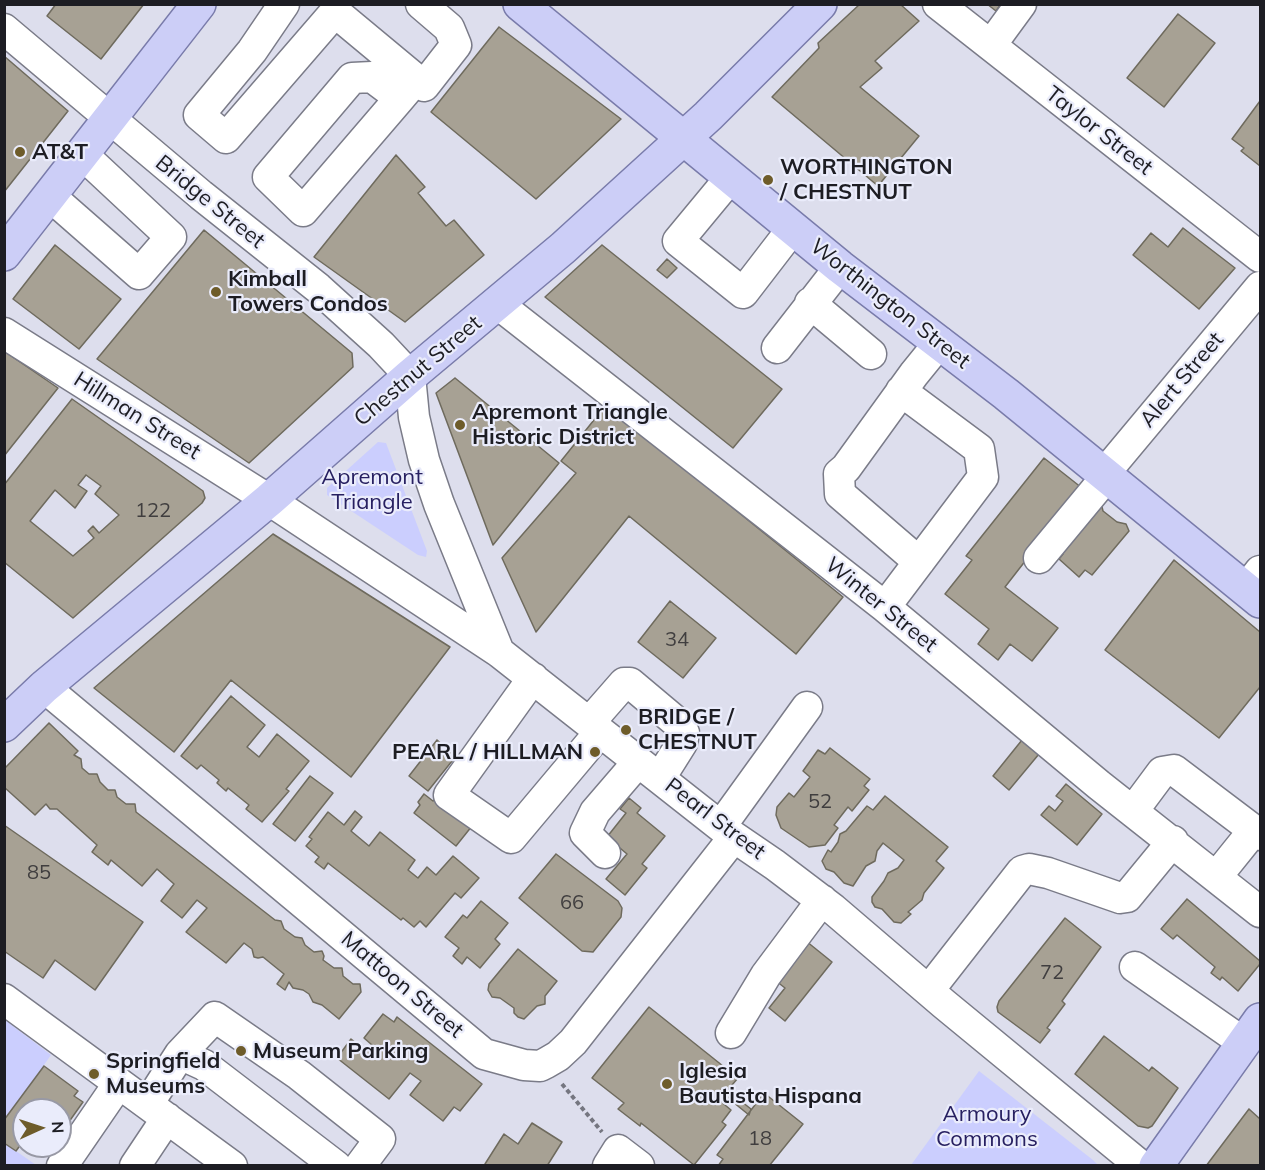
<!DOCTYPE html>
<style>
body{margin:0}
#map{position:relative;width:1265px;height:1170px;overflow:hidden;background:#dddeed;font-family:Mulish,sans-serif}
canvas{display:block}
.frame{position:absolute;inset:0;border:6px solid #1d1d23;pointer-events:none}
.north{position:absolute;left:12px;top:1098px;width:60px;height:60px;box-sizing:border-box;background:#eaecfb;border:2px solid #9899a5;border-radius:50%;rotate:87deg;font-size:16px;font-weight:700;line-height:24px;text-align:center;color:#1d1d23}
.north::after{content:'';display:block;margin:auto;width:21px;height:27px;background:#6e5c2a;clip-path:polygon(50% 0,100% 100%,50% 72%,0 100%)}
</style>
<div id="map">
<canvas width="1265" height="1170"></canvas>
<div class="frame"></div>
<div class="north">N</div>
</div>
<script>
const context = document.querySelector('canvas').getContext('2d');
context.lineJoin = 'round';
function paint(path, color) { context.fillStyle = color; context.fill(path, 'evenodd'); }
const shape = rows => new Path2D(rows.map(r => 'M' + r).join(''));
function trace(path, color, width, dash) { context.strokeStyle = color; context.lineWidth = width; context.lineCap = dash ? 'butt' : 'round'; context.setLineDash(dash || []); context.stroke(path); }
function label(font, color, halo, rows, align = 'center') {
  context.font = font + ' Mulish,sans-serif'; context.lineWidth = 4.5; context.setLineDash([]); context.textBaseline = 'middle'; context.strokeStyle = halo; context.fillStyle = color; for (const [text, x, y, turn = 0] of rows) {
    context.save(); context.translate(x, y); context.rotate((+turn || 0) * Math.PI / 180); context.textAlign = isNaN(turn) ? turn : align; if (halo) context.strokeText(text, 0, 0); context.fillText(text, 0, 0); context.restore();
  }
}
const green = shape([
 [378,442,386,443,427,551,426,557,418,555,327,495,327,488],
 [5,1020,51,1055,5,1120],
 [979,1071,1093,1160,1098,1165,911,1165],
 [4,1143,16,1151,36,1165,5,1165]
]);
const building = shape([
 [56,4,144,4,101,59,47,16,56,4],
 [860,4,900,4,919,21,875,61,882,68,860,87,919,136,878,186,772,97,819,48,818,43,860,4],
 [987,4,1001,4,996,11,987,4],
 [1178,14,1215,43,1164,107,1127,78,1178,14],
 [499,27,621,119,536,199,431,112,499,27],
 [4,56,68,111,4,192,4,56],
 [1260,101,1260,166,1241,151,1244,148,1232,139,1260,101],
 [396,155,425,187,418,193,446,226,454,220,484,255,405,322,314,257,396,155],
 [1183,228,1235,268,1199,309,1133,255,1151,233,1168,247,1183,228],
 [204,230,352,353,353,367,249,463,97,359,204,230],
 [55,245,121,299,79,349,13,299,55,245],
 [602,245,782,389,733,448,545,297,602,245],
 [667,259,677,268,667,278,657,270,667,259],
 [4,351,58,388,4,456,4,351],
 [455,378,559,463,493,545,436,393,455,378],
 [72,399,203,491,205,498,202,503,73,618,4,562,4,485,72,399],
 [86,475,101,486,95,494,119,515,99,533,93,526,88,531,94,538,73,556,30,521,55,490,75,508,87,491,78,485,86,475],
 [606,405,843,597,796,654,629,516,536,632,502,558,576,473,561,461,606,405],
 [1044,458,1082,488,1005,587,1058,628,1032,661,1010,644,998,660,978,644,989,629,945,594,972,560,966,556,1044,458],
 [1101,503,1103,511,1117,522,1126,524,1129,531,1092,575,1085,570,1079,577,1059,559,1063,554,1055,548,1101,503],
 [273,534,450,647,351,777,231,680,174,752,94,688,273,534],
 [1174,560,1260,632,1260,687,1219,738,1105,650,1174,560],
 [670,601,716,638,683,678,638,642,670,601],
 [231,696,265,725,247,747,259,757,277,734,309,761,286,789,289,791,262,822,246,809,249,805,228,788,226,791,217,783,219,780,201,765,197,769,181,756,231,696],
 [49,723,78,751,74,755,81,759,82,768,89,774,97,774,100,782,108,790,115,790,117,797,126,804,135,804,136,812,275,920,281,921,284,929,295,937,302,938,305,945,314,952,322,951,324,956,323,960,334,968,342,968,343,976,353,984,360,984,361,992,339,1019,322,1005,313,1002,309,994,303,990,293,988,289,982,285,990,277,984,284,974,263,957,258,958,254,957,252,949,244,943,226,963,186,932,207,908,197,900,182,918,161,901,174,884,157,869,142,886,111,860,108,865,92,852,97,845,57,809,50,809,46,804,35,815,4,787,4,769,49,723],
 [437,740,456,756,428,791,409,776,437,740],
 [1022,740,1039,754,1009,790,993,776,1022,740],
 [830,748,870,779,864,786,869,790,852,811,848,807,834,825,838,828,825,845,809,847,781,828,776,815,777,807,789,793,794,797,810,777,803,771,818,750,825,754,830,748],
 [310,776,333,793,295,841,273,824,310,776],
 [1066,784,1102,814,1077,845,1041,815,1049,806,1055,811,1063,801,1056,796,1066,784],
 [424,794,433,801,436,798,472,826,456,846,414,813,420,805,418,802,424,794],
 [885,796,948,847,936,861,944,868,924,893,922,900,908,912,911,914,901,923,894,922,882,909,875,907,872,902,872,897,884,881,888,873,898,868,904,860,883,843,877,851,875,861,866,866,853,886,844,883,834,872,826,869,822,861,828,850,831,852,838,842,840,834,846,831,867,806,873,810,885,796],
 [629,798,641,808,637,813,665,836,642,864,647,868,625,895,606,879,627,854,607,837,626,813,620,809,629,798],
 [355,811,362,817,351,831,369,846,380,832,415,860,408,870,418,878,427,867,436,875,453,856,479,878,461,898,455,893,426,927,420,921,414,927,403,918,401,920,328,863,324,869,315,862,319,857,306,846,312,839,309,837,328,812,344,825,355,811],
 [4,825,143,922,95,990,55,960,43,978,4,951,4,825],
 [556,854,618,901,622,908,621,917,593,952,582,951,519,898,556,854],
 [1187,899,1260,961,1260,964,1238,991,1222,977,1220,980,1211,973,1215,967,1177,935,1173,939,1161,929,1187,899],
 [481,901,508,923,495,939,500,944,480,968,467,957,462,964,453,956,459,948,445,937,463,915,467,918,481,901],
 [1065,918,1101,947,1062,1001,1065,1004,1047,1028,1050,1030,1040,1043,998,1012,997,1007,999,1001,1065,918],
 [806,941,832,962,785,1021,769,1008,785,988,771,977,806,941],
 [518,949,557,981,545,996,545,1004,537,1006,524,1019,518,1017,514,1013,514,1008,500,998,492,997,488,990,489,984,518,949],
 [649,1007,738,1078,719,1100,731,1110,722,1122,726,1125,694,1165,641,1123,640,1126,618,1109,624,1103,592,1078,649,1007],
 [383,1014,394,1022,397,1017,482,1084,460,1111,454,1107,443,1121,410,1095,421,1081,410,1073,389,1099,337,1058,351,1039,366,1051,372,1045,364,1038,383,1014],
 [1104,1036,1149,1071,1152,1067,1178,1088,1152,1126,1148,1128,1138,1126,1075,1074,1104,1036],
 [44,1066,78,1091,74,1096,83,1102,61,1133,60,1110,24,1110,24,1140,16,1151,4,1143,4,1120,44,1066],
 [728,1091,751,1109,749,1115,723,1094,728,1091],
 [764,1093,803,1124,769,1166,718,1166,723,1159,717,1155,764,1093],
 [1249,1109,1260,1119,1260,1166,1206,1166,1249,1109],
 [532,1123,562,1142,547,1166,488,1166,485,1164,504,1134,518,1144,532,1123]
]);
const path = shape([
 [562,1084,602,1132]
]);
const minor = shape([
 [284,4,252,51,199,115,226,138,335,12,424,86,456,45,449,28,421,4],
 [938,4,1260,257],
 [4,29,201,195,318,288,381,345,410,376,414,417,424,460,439,504,499,652],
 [991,45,1021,4],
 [400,98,372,77,352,78,268,177,303,211,400,98,416,79],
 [731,177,678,241,743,293,793,228],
 [50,196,139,274,171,237,82,154],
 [810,303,871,354],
 [498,304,885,607,1099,785,1260,912],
 [4,333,269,500,499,652,734,837,775,865,833,909,944,1004,1141,1166],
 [777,348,840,267],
 [1104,474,1260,287],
 [1039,558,1107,476],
 [919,562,840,494,839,474,846,468,914,374,940,342],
 [1246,589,1260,571],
 [885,607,983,477,979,449,901,391],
 [533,678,449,795,511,838,600,732],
 [44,687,484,1054,524,1065,540,1066,546,1063,558,1056,573,1042,734,837],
 [589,723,624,683,630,683,680,725,684,733,682,743,660,778],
 [1133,811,1162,772,1174,770,1260,835],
 [721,826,807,707],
 [605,853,585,833,595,812,638,762],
 [1217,876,1254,830],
 [1135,967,1244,1043],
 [929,990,1022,871,1029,869,1048,873,1120,898,1127,897,1173,841],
 [4,999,232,1166],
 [731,1033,766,975,822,900],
 [180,1054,204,1065,336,1166],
 [148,1104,180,1054,215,1017,299,1075,380,1139,360,1166],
 [62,1166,119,1083],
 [135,1166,167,1118],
 [608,1166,618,1150,639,1166]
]);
const major = shape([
 [520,4,840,267,1006,394,1260,601],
 [4,254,199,4],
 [4,725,44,687,269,500,410,376,563,248,708,116,820,4],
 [1156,1166,1260,1020]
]);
const markers = [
 [20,152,6,"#6e5c2a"],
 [768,180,6,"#6e5c2a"],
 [216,292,6,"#6e5c2a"],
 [460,425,6,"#6e5c2a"],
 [626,730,6,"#6e5c2a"],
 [595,752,6,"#6e5c2a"],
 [241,1051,6,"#6e5c2a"],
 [94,1074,6,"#6e5c2a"],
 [667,1084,6,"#6e5c2a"]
];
const numberNames = [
 ["122",153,511],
 ["34",677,640],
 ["52",820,802],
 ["85",39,873],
 ["66",572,903],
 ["72",1052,973],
 ["18",760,1139]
];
const streetNames = [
 ["Taylor Street",1099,131,38],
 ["Bridge Street",210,202,39],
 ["Worthington Street",890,304,38],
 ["Chestnut Street",418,371,-40],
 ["Alert Street",1182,380,-50],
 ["Hillman Street",137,416,32],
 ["Winter Street",881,605,39],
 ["Pearl Street",715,819,37],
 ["Mattoon Street",402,985,40]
];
const poiNames = [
 ["AT&T",32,152],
 ["WORTHINGTON",780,167],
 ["/ CHESTNUT",780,192],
 ["Kimball",228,279],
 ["Towers Condos",228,304],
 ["Apremont Triangle",472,412],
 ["Historic District",472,437],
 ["BRIDGE /",638,717],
 ["CHESTNUT",638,742],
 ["PEARL / HILLMAN",583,752,"right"],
 ["Museum Parking",253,1051],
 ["Springfield",106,1061],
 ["Museums",106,1086],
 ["Iglesia",679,1071],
 ["Bautista Hispana",679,1096]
];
const parkNames = [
 ["Apremont",372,477],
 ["Triangle",372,502],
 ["Armoury",987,1114],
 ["Commons",987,1139]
];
paint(green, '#cbcefe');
paint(building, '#a7a194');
trace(building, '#6e6a5d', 1.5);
trace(minor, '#7a7b88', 33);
trace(major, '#797baa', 36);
trace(path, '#757680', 4, [4.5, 3]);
trace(minor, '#fff', 30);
trace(major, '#cccef7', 33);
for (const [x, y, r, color] of markers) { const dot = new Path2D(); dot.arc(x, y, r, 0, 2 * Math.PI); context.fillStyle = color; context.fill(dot); trace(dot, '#eaecfb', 2); }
label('20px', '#403e3f', null, numberNames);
label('22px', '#1d1d23', '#eaecfb', streetNames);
label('bold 22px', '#1d1d23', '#eaecfb', poiNames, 'left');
label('22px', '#272061', '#eaecfb', parkNames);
</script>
